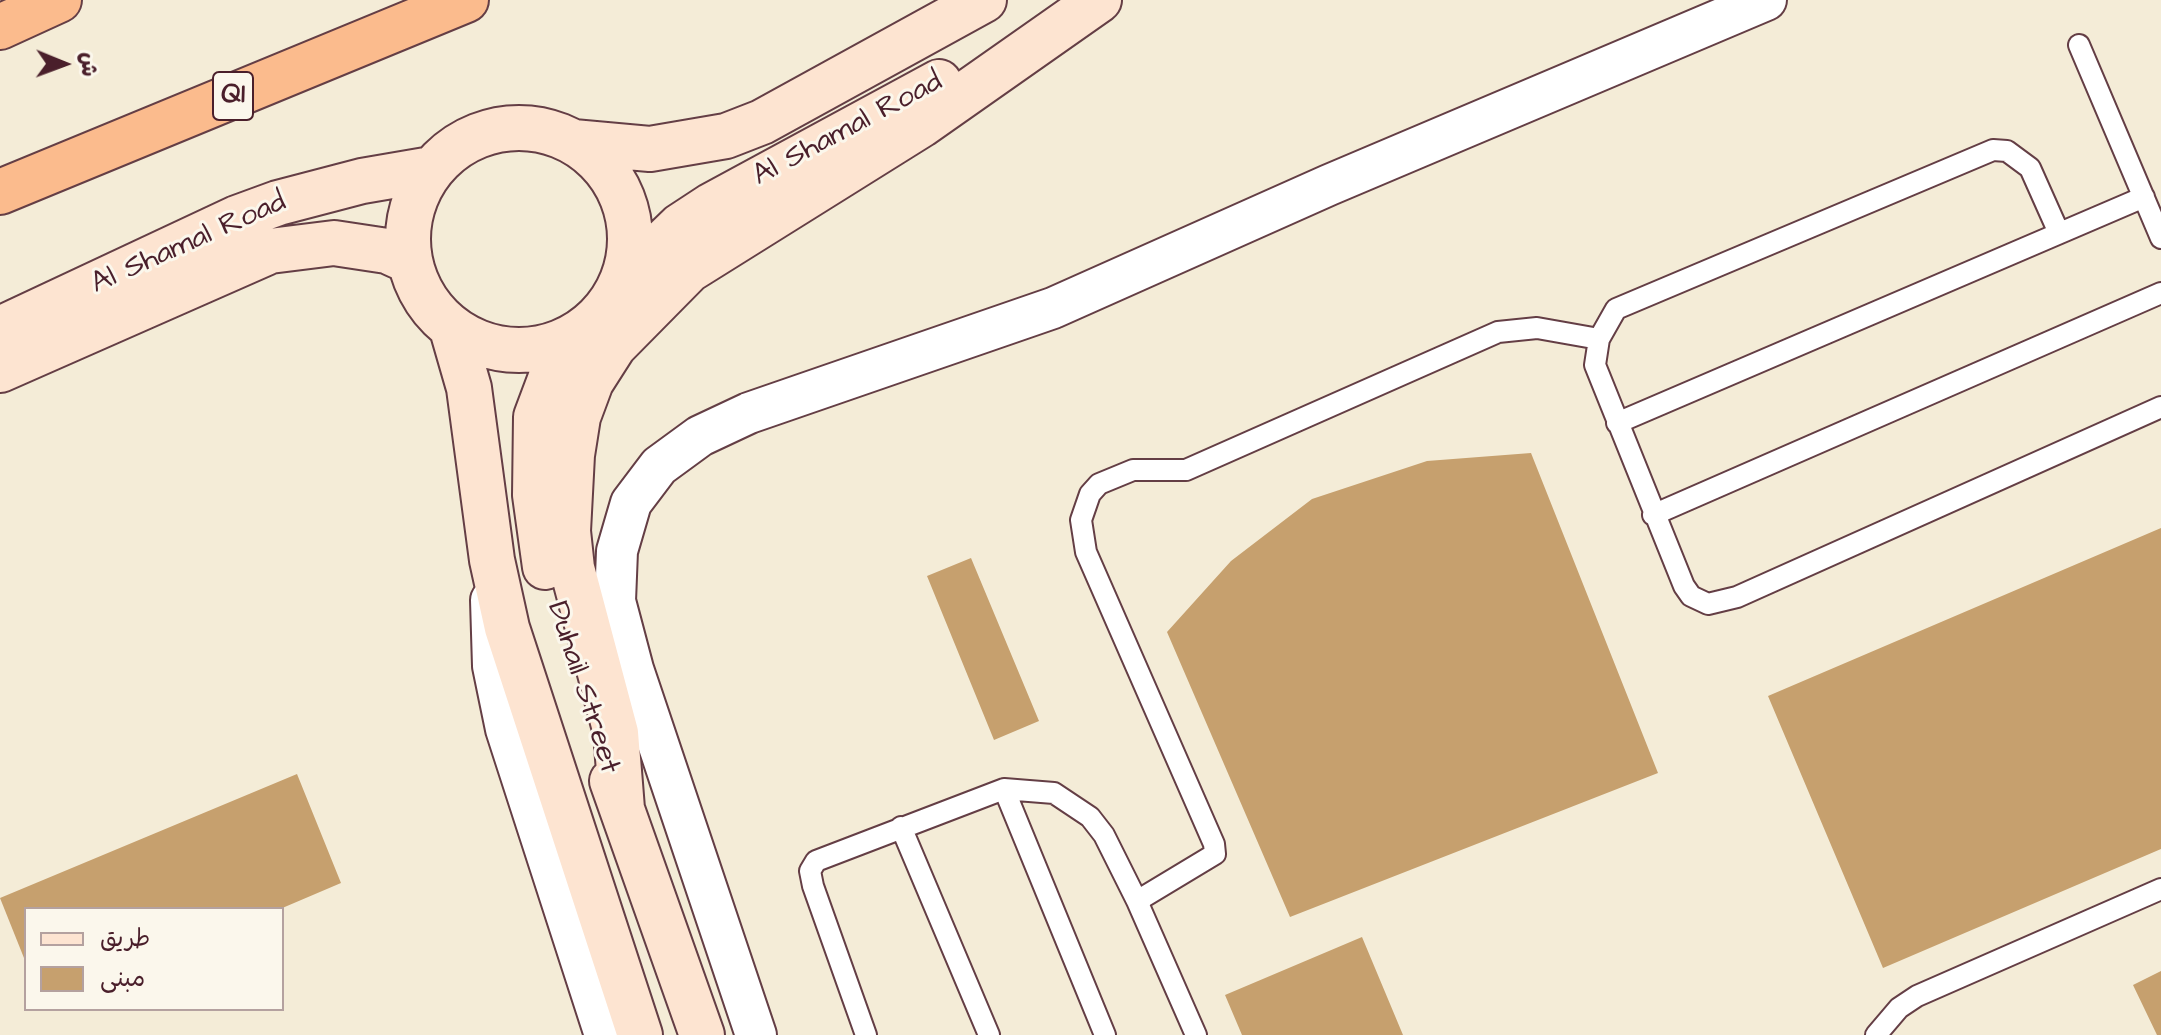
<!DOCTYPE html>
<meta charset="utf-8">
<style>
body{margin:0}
#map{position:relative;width:2161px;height:1035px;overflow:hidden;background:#f4ecd7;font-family:"Architects Daughter","Playpen Sans Arabic",sans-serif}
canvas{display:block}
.legend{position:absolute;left:24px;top:907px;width:260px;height:104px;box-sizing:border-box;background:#fbf7ec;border:2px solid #b4a19f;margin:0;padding:10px 14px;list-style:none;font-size:24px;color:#4a1f2b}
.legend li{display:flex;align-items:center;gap:16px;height:40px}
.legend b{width:40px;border:2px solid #b4a19f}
.north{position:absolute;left:24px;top:24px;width:80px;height:80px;-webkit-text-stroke:6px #fbf7ec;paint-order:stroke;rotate:91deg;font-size:22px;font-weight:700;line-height:32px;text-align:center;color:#4a1f2b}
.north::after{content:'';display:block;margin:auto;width:28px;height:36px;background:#4a1f2b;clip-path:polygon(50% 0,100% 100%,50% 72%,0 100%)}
</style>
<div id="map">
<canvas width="2161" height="1035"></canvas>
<ul class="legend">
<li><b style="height:10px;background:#fde4d1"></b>طريق</li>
<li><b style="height:22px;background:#c6a06e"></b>مبنى</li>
</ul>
<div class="north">ش</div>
</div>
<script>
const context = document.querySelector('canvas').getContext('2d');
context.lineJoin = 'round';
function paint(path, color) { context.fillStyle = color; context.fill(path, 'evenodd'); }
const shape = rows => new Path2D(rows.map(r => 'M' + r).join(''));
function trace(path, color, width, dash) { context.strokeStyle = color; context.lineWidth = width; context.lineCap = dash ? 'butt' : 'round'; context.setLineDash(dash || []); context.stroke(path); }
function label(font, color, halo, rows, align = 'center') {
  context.font = font + ' "Architects Daughter",sans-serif'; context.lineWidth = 6; context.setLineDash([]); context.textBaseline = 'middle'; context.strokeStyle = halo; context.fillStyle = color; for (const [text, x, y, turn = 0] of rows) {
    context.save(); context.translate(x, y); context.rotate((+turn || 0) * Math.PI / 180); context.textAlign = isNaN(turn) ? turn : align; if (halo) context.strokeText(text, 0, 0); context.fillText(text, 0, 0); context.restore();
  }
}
const building = shape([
 [1531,453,1658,773,1290,917,1167,632,1231,561,1312,499,1427,461],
 [2161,528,2161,849,1883,968,1768,696],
 [971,558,1039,721,994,740,927,576],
 [297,774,341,883,280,909,26,909,26,963,0,898],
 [1362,937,1403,1035,1242,1035,1225,995],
 [2161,971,2161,1035,2157,1035,2133,985]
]);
const lane = shape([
 [2079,45,2161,238],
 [2059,233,2030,168,2007,151,1993,150,1616,309,1599,339,1595,365,1684,586,1691,596,1708,604,1737,597,2161,407],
 [1617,423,2144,197],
 [1653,515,2161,293],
 [1004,789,1105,1035],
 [901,827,989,1035],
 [1137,901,1196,1035],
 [866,1035,813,886,810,871,816,861,1004,789,1054,793,1090,817,1104,835,1137,901,1215,854,1214,844,1086,552,1081,520,1090,494,1099,484,1133,470,1186,470,1498,332,1537,328,1599,339],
 [1876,1035,1899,1008,1917,996,2161,889]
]);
const street = shape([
 [491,600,493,666,506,729,605,1035],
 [756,1035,633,669,615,601,617,551,631,503,659,466,700,436,749,413,1053,308,1329,185,1766,0]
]);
const secondary = shape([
 '408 239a111 111 0 1 1 222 0a111 111 0 1 1-222 0Z',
 [573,142,650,149,726,136,762,122,984,0],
 [622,282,680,226,712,205,939,82],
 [0,329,237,218,278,203,362,181,432,169],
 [452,329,469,388,492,560,507,628,640,1035],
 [0,370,270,251,334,243,387,251,409,261],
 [545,567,535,495,536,417,557,361,575,337],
 [612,781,702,1035],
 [622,809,616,733,572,568,568,531,572,455,578,417,591,382,614,346,689,270,921,125,1099,0]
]);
const highway = shape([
 [0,27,59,0],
 [0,192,466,0]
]);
const shields = [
 [233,96,40]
];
const shieldNames = [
 ["Q1",233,96]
];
const streetNames = [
 ["Al Shamal Road",848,130,-28],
 ["Al Shamal Road",189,244,-24],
 ["Duhail Street",582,688,72]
];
paint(building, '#c6a06e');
trace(lane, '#643e45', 24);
trace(street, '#643e45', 44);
trace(secondary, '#643e45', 48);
trace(highway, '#643e45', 48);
trace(lane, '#fff', 20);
trace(street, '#fff', 40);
trace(secondary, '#fde4d1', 44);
trace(highway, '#fbbb8d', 44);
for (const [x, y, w] of shields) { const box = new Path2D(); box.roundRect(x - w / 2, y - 24, w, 48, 6); context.fillStyle = '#fbf7ec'; context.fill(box); trace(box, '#4a1f2b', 2); }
label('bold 28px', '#4a1f2b', null, shieldNames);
label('30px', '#4a1f2b', '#fbf7ec', streetNames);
</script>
